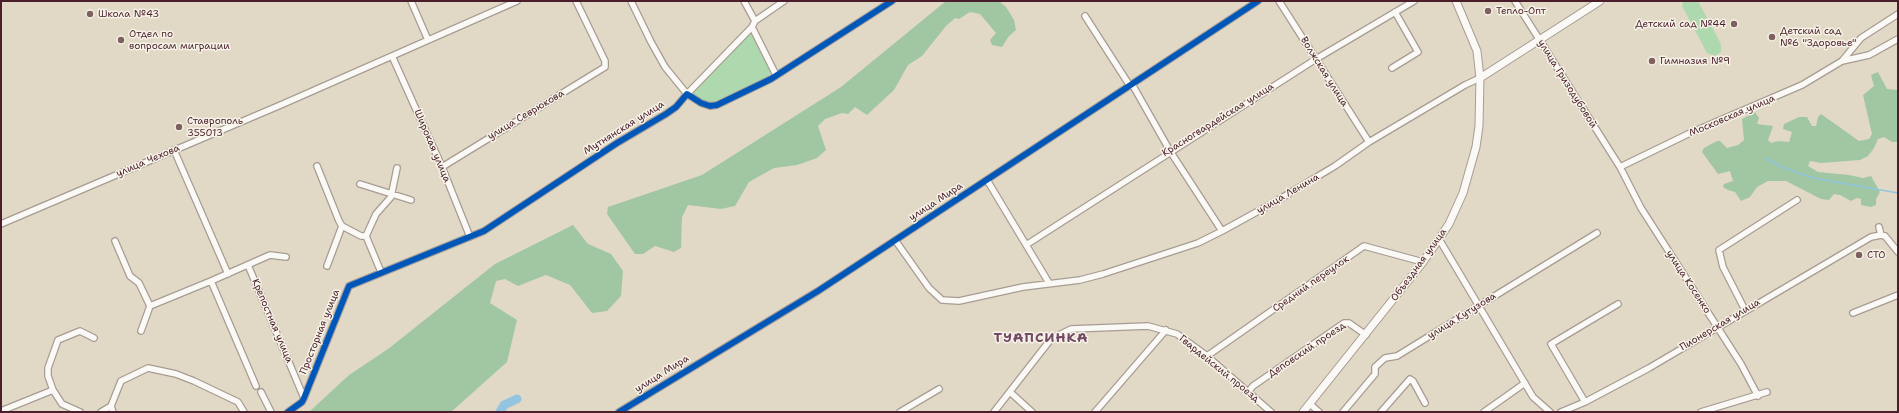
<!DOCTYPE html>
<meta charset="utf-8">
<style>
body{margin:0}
#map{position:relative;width:1899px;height:413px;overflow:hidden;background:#e1d9c6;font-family:"Shantell Sans",sans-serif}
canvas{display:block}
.frame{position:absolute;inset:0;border:2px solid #4a1f2b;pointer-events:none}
</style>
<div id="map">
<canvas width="1899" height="413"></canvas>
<div class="frame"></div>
</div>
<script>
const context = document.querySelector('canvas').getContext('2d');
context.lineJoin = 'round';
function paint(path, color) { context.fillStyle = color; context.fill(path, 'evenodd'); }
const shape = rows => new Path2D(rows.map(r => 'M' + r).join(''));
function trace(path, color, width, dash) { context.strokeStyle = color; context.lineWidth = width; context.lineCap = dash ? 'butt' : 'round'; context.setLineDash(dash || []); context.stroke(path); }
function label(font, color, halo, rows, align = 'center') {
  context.font = font + ' "Shantell Sans",sans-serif'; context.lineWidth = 3; context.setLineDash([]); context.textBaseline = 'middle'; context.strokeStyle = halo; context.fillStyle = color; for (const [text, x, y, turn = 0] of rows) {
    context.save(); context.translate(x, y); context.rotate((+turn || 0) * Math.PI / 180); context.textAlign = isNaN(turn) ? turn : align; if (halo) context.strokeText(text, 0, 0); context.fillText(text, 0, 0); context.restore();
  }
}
const green = shape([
 [1683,1,1698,1,1721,44,1721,52,1715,56,1707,53,1682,6],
 [752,31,771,69,769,77,731,94,717,104,706,103,692,95,693,90]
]);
const forest = shape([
 [946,1,999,1,1006,7,1014,20,1016,30,1009,36,1002,47,992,45,990,40,996,33,980,14,970,12,959,19,955,18,946,26,922,56,908,65,894,90,867,115,855,107,848,114,842,113,825,119,818,126,826,150,817,158,797,165,774,168,749,182,735,206,721,209,688,205,682,217,681,248,674,252,655,246,643,254,635,254,607,214,608,207,702,175,841,87],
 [1878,72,1887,89,1898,90,1898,142,1892,142,1884,137,1878,139,1874,148,1868,156,1860,160,1821,163,1810,161,1808,166,1818,172,1849,175,1863,178,1871,176,1880,192,1876,199,1876,205,1871,207,1861,205,1861,199,1857,198,1851,201,1840,195,1834,194,1829,200,1821,199,1786,181,1768,181,1757,187,1750,197,1741,201,1735,192,1728,190,1723,187,1724,184,1733,181,1730,171,1718,174,1702,152,1704,148,1717,141,1720,141,1727,148,1738,145,1744,140,1742,119,1755,112,1759,118,1757,124,1773,126,1768,140,1771,143,1778,141,1789,142,1792,132,1783,129,1784,124,1799,117,1807,117,1812,126,1816,126,1818,117,1821,114,1859,141,1869,139,1872,134,1863,95,1874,86,1871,75],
 [573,225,588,244,611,254,623,271,621,296,607,311,592,313,570,285,546,275,518,286,505,279,496,281,490,303,517,320,507,362,451,412,309,412,349,375,388,349,495,264]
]);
const stream = shape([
 [1765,158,1784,168,1813,178,1898,193]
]);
const river = shape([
 [500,412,504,405,517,399]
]);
const minor = shape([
 [411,1,428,40],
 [631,1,651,42,665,67,687,94,752,27,755,21],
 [744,1,755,21],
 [1279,1,1369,142],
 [1515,1,1620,167,1641,208,1741,364,1758,396],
 [1085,16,1130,86],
 [755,21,784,1],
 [752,27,776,75],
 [392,56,442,167,470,237],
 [1842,61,1869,55,1898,39],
 [1392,68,1418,52,1395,12],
 [1132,84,1170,151,1222,231],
 [174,150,228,274],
 [317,166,339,221,342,226,361,236,366,236],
 [442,167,605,67,605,61,576,1],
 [1620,167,1688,134,1802,85,1842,61,1861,38,1898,14],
 [987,180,1049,283],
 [360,184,411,200],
 [1,224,283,104,517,1],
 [1879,227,1881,235],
 [1439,239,1533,397,1550,412],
 [895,240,929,288,942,300,959,301,1023,287,1080,280,1103,274,1198,243,1222,231,1273,203,1335,166,1369,142,1465,85,1480,78],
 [115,241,130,276,139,283,150,306],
 [1026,245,1316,59,1414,1],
 [248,265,304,398],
 [327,266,342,226],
 [381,272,366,236,376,214,391,197,397,168],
 [1745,310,1723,267,1719,250,1797,200],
 [1853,313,1898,295],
 [141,331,150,306,211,281],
 [1207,356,1364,246,1423,262],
 [256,386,211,281,270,255,286,257],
 [53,390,48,376,48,368,58,340,80,331,94,338],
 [261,392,271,412],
 [1010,392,1032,412],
 [1248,392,1253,386,1344,323,1349,323,1366,335],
 [1585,402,1551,344,1618,304],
 [1310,404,1319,412],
 [111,406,113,412],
 [1,411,53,390,62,404,80,412],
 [101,412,111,406,121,381,148,368,176,374,194,381,238,402,244,412],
 [288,412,302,402,304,398,349,286,484,231,617,143,666,114,676,107,687,94,701,103,710,106,717,105,771,79,892,1],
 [619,412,818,291,1258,1],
 [900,412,939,389],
 [994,412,1051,339,1071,329,1148,326,1177,334,1207,356,1271,412],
 [1095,412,1166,330],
 [1343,412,1375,374,1375,367,1385,358,1397,356,1597,233],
 [1381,412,1410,379,1413,381,1425,403],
 [1484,412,1525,383],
 [1561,412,1585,402,1649,368,1871,237,1881,235,1885,236,1898,252],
 [1701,412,1767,392]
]);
const major = shape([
 [1480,78,1600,1],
 [1303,412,1423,262,1449,224,1463,193,1476,147,1479,126,1480,78,1477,51,1456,1]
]);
const cycleway = shape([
 [288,412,302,402,304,398,349,286,484,231,617,143,666,114,676,107,687,94,701,103,710,106,717,105,771,79,892,1],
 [619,412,818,291,1258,1]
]);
const markers = [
 [1488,11,4,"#7f6061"],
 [90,14,4,"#7f6061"],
 [1734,24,4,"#7f6061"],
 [1772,37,4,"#7f6061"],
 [121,40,4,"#7f6061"],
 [1652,61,4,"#7f6061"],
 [179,127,4,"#7f6061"],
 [1859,255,4,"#7f6061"]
];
const poiNames = [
 ["Тепло-Опт",1496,11],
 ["Школа №43",98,14],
 ["Детский сад №44",1726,24,"right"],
 ["Детский сад",1780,31],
 ["№6 \"Здоровье\"",1780,43],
 ["Отдел по",129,34],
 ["вопросам миграции",129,46],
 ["Гимназия №9",1660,61],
 ["Ставрополь",187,121],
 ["355013",187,133],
 ["СТО",1867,255]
];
const streetNames = [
 ["Волжская улица",1324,72,58],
 ["улица Гризодубовой",1567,84,58],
 ["улица Севрюкова",526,115,-31],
 ["Московская улица",1732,116,-23],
 ["Красногвардейская улица",1218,120,-32],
 ["Мутнянская улица",624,128,-32],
 ["Широкая улица",432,146,67],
 ["улица Чехова",148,161,-23],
 ["улица Ленина",1288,194,-30],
 ["улица Мира",936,202,-33],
 ["Объездная улица",1419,265,-54],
 ["улица Косенко",1688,282,57],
 ["Средний переулок",1311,284,-35],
 ["улица Кутузова",1462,316,-32],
 ["Крепостная улица",272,321,67],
 ["Пионерская улица",1720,325,-31],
 ["Просторная улица",320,332,-68],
 ["Деповский проезд",1307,350,-34],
 ["Гвардейский проезд",1219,369,39],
 ["улица Мира",662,374,-32]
];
const districtNames = [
 ["ТУАПСИНКА",1041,338]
];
paint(green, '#aed9af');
paint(forest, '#a0c7a2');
trace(stream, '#93c5e0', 1.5);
trace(river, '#93c5e0', 9);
trace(minor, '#a79c93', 8);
trace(major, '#a79c93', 9);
trace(minor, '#faf9f6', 5.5);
trace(major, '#faf9f6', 7);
trace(cycleway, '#0057b8', 6);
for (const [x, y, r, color] of markers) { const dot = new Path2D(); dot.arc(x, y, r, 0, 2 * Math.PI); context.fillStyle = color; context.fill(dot); trace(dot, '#f7f3e8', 1.5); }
label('10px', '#4a1f2b', '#f7f3e8', poiNames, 'left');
label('10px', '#4a1f2b', '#f7f3e8', streetNames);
context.letterSpacing = '1px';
label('bold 14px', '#744b66', '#f7f3e8', districtNames);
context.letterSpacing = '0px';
</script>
